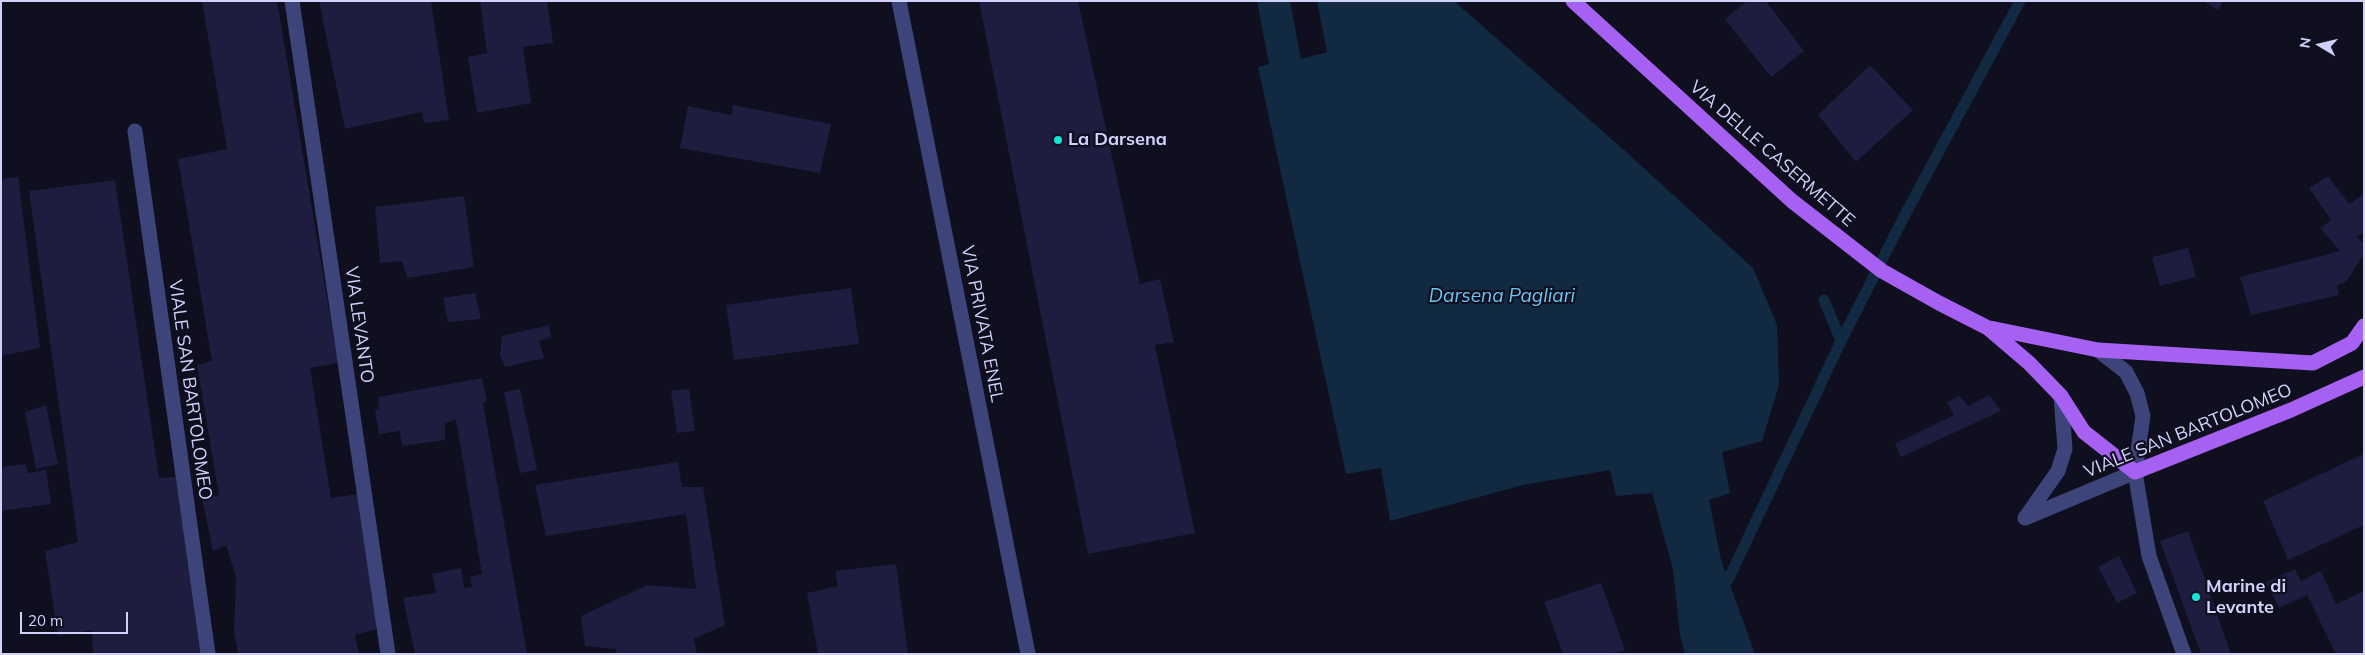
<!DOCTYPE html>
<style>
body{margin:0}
#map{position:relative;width:2365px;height:655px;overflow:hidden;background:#0f0f1f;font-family:Mulish,sans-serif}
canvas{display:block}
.frame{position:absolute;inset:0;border:2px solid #d1d2fb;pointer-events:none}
.north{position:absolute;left:2295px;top:20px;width:50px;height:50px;-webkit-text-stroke:4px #0f0f1f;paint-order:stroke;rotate:279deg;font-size:14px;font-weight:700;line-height:20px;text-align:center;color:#d1d2fb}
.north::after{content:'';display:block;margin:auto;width:18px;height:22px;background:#d1d2fb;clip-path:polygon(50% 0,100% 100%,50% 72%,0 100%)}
.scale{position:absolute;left:20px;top:612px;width:108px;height:22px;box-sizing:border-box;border:2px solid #d1d2fb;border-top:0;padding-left:6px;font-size:15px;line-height:18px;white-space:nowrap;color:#d1d2fb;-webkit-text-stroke:4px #0f0f1f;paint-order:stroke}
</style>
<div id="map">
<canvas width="2365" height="655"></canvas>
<div class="frame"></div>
<div class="north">N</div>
<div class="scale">20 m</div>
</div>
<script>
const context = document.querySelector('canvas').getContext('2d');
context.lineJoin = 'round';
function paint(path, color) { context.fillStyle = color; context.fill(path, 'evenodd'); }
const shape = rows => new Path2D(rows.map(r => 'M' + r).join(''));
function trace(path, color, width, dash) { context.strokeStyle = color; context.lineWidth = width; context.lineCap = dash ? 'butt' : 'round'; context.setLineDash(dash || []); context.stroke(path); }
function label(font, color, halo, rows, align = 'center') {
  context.font = font + ' Mulish,sans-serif'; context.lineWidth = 4.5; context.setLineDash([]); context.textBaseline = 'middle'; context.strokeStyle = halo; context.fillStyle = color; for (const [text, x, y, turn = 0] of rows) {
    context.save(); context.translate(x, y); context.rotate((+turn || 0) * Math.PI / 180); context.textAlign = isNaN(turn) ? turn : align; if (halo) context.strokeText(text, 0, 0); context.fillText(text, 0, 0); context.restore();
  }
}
const water = shape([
 [1257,1,1290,1,1301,59,1327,52,1317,1,1454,1,1624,150,1753,268,1777,325,1779,385,1762,441,1722,452,1730,493,1709,500,1721,560,1755,654,1685,654,1680,635,1673,569,1652,493,1616,496,1610,470,1523,485,1390,521,1381,468,1346,474,1258,67,1269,64]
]);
const stream = shape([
 [1824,300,1841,341],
 [1728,580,1841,341,1908,209,2020,1]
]);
const building = shape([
 [202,1,277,1,338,363,310,368,331,498,359,494,383,627,355,635,359,654,238,654,234,632,236,577,226,545,213,551,202,498,219,495,197,365,212,361,178,159,227,149],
 [319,1,431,1,449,120,424,123,422,112,345,129],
 [480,1,547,1,553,43,523,47,531,103,477,113,468,57,487,53],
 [979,1,1078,1,1140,284,1160,279,1174,342,1155,345,1195,533,1088,554],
 [1747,1,1766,1,1804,51,1771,77,1725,19],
 [2203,1,2223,1,2218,10],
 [1870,65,1913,110,1856,162,1818,115],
 [733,105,831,124,820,173,680,148,688,106,731,115],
 [2328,176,2349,204,2364,194,2364,232,2357,237,2364,245,2364,253,2347,281,2337,286,2339,295,2251,315,2240,277,2340,251,2320,228,2331,220,2309,188],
 [18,177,40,348,1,356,1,179],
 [115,180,159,478,176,477,200,654,93,654,92,630,58,636,45,551,78,542,29,191],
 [464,196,474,267,407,278,402,261,380,263,375,207],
 [2188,248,2196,277,2160,286,2152,257],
 [851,288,859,344,734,360,726,305],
 [475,293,481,319,448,322,443,298],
 [549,325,551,337,539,341,544,358,505,367,500,355,502,336],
 [482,378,487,401,483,403,527,654,415,654,403,598,436,593,432,574,461,568,464,588,472,587,470,577,482,574,456,420,445,423,445,440,402,446,400,431,379,434,375,410,379,409,378,397],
 [520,389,537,470,520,473,504,392],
 [689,389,695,431,677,433,671,391],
 [1989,395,2001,411,1901,457,1895,444,1954,415,1947,402,1960,396,1968,406],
 [46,405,58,464,36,469,25,412],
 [2364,454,2364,525,2288,560,2263,501],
 [678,462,682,487,703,487,725,625,694,639,697,654,617,654,616,649,585,646,581,616,647,585,696,589,686,514,546,536,535,485],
 [25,464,28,473,46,470,51,504,1,511,1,467],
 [2188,531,2231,654,2201,654,2160,541],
 [2119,556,2137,593,2117,603,2098,567],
 [896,564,908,654,818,654,807,593,838,586,835,571],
 [2295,569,2301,581,2321,571,2336,604,2364,591,2364,654,2336,654,2307,595,2279,608,2266,582],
 [1601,583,1625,650,1611,654,1563,654,1544,602]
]);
const minor = shape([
 [292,1,388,654],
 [899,1,1028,654],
 [135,131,208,654],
 [2098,350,2126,372,2137,393,2143,416,2135,472,2149,556,2184,654],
 [2025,518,2058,471,2065,449,2061,396],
 [2025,518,2135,472]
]);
const major = shape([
 [1573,1,1792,201,1882,271,1939,303,1988,328,2029,363,2061,396,2084,432,2135,472,2291,410,2364,377],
 [1990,328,2098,350,2313,363,2352,343,2364,326]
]);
const markers = [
 [1058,140,5,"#13e4db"],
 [2196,597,5,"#13e4db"]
];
const poiNames = [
 ["La Darsena",1068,140],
 ["Marine di",2206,587],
 ["Levante",2206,608]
];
const streetNames = [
 ["VIA DELLE CASERMETTE",1772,154,41],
 ["VIA PRIVATA ENEL",982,324,79],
 ["VIA LEVANTO",359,325,82],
 ["VIALE SAN BARTOLOMEO",190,390,82],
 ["VIALE SAN BARTOLOMEO",2188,431,-22]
];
const waterNames = [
 ["Darsena Pagliari",1502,296]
];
paint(water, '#112a41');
trace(stream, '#112a41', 11);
paint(building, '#1e1c3f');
trace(minor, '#3d447a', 15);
trace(major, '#a761f2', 15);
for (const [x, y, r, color] of markers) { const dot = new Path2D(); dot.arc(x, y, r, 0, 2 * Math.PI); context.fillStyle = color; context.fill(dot); trace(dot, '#0f0f1f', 2); }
label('bold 18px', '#d1d2fb', '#0f0f1f', poiNames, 'left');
label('18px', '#d1d2fb', '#0f0f1f', streetNames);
label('italic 19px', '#68c6f2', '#0f0f1f', waterNames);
</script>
